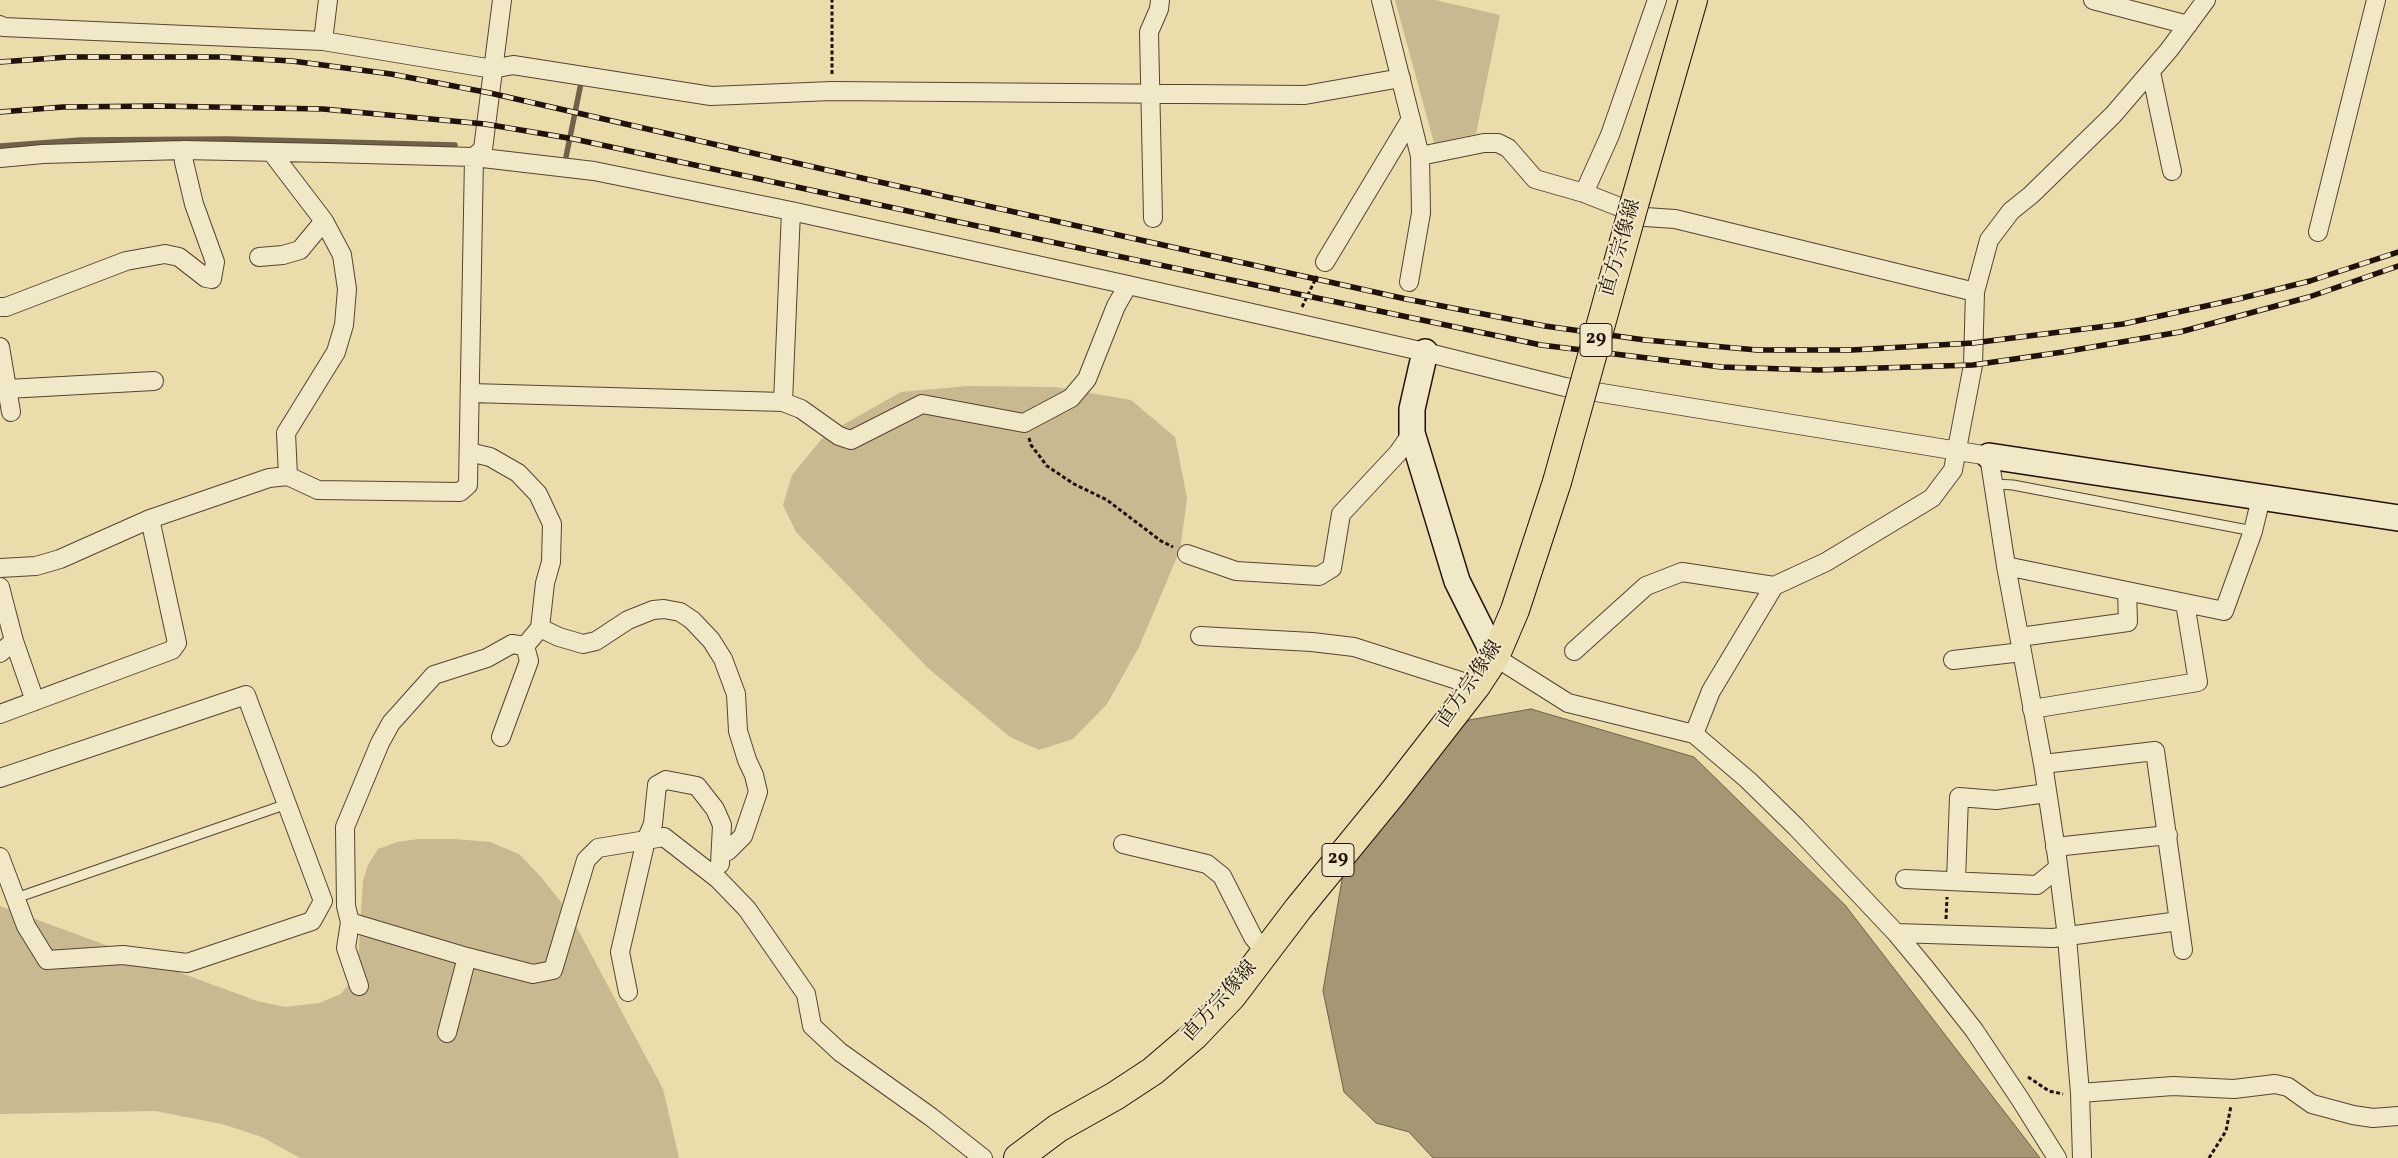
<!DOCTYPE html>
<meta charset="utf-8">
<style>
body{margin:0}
canvas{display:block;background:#eadcab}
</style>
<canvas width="2398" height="1158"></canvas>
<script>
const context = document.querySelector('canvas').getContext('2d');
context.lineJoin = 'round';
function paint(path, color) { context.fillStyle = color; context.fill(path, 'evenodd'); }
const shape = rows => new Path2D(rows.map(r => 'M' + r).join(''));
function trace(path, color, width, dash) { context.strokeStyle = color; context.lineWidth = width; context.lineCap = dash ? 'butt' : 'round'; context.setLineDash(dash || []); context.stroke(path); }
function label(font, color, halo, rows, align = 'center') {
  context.font = font + ' Vollkorn,"Noto Serif JP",serif'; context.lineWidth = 4; context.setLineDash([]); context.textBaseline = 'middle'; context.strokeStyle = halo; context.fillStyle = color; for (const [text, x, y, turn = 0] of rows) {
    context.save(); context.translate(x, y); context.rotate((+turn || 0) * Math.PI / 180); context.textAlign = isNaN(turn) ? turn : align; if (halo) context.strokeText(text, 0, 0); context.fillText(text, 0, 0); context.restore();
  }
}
const green = shape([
 [1395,0,1435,0,1500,15,1476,134,1434,143],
 [968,386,1055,387,1131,400,1175,437,1187,498,1180,550,1139,647,1107,704,1073,739,1039,750,1010,737,928,668,796,532,783,505,792,475,825,435,901,392],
 [418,839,454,839,490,842,519,854,541,877,568,911,663,1089,679,1158,300,1158,262,1137,222,1124,155,1111,0,1114,0,906,257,1001,285,1007,319,1003,341,994,352,980,358,961,363,881,368,865,378,849,397,842]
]);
const water = shape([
 [1531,709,1694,757,1845,905,2040,1158,1433,1158,1409,1132,1376,1123,1344,1092,1323,991,1345,862,1391,802,1469,720,1531,709]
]);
const stream = shape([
 [0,146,81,140,228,139,455,145],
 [566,157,581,83,587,81]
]);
const path = shape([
 [832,74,832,0],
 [1302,307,1317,276],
 [1029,438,1031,445,1047,466,1074,484,1107,500,1161,541,1173,547],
 [1946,919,1947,897],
 [2028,1077,2049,1091,2063,1094],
 [2209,1158,2226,1131,2231,1106]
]);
const lane = shape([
 [1994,484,2013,485,2253,531],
 [16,898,287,804]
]);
const street = shape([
 [1381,0,1420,156,1421,213,1409,282],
 [2093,0,2188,25],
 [0,25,3,27,323,41,493,69,513,65,711,96,832,91,1305,95,1401,78],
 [323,41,328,0],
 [2151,72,2172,171],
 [272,153,324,221,342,255,347,289,344,325,336,352,286,433,288,476],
 [1420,156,1484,143,1498,143,1508,148,1535,179,1584,193,1645,217,1675,219,1975,292],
 [0,158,43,154,183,150,328,153,474,157,594,171,791,211,1128,285,1425,352,1565,387,1989,456,2006,566,2043,764,2057,857,2067,937,2080,1093,2082,1158],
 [1584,193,1610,135,1657,0],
 [1153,218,1149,32,1159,9,1160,0],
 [2318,232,2376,0],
 [259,257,283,255,300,250,324,221],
 [1325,262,1411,119],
 [0,307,6,307,126,261,165,254,179,257,206,278,212,279,215,262,194,204,184,162,183,150],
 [0,347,11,412],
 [7,389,154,381],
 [471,393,783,402,801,409,839,436,851,440,922,404,1024,423,1071,398,1087,379,1116,306,1128,285],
 [783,402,791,211],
 [469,452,490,457,518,473,538,494,552,524,551,562,545,583,540,628,525,646,512,644,487,658,434,675,391,723,380,743,345,827,346,906,350,922,467,957,533,974,553,970,586,860,598,848,664,837,718,879,747,909,806,994,812,1026,840,1052,931,1117,983,1158],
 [1187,554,1236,571,1319,576,1332,568,1341,514,1398,453,1412,433],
 [2006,566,2224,611,2253,531,2261,498],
 [0,568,36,566,60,559,150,519,269,478,288,476,318,490,460,492,468,485,474,157,483,149,502,0],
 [0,587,14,641,0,653],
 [540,628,559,637,583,644,596,641,628,620,653,610,664,609,680,612,692,620,711,640,723,659,736,694,738,731,747,760,754,775,758,792,743,836,728,851,721,853],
 [1200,636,1312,642,1354,647,1476,686],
 [2020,637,2128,622,2127,591],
 [14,641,35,701],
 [1574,651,1646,586,1682,572,1774,586],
 [1495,657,1568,703,1694,734,1748,780,1796,827,1896,933,1926,969,1974,1030,2020,1099,2057,1158],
 [1953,660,2022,652],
 [2032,709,2198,682,2185,603],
 [0,714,172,650,177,643,150,519],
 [1694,734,1711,691,1774,586,1826,562,1932,498,1953,470,1973,365,1975,292,1989,240,2011,211,2031,195,2113,115,2169,50,2206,0],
 [501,737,529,661,525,646],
 [2043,764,2155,751,2183,950],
 [0,778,246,695,323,901,312,921,187,963,123,955,47,960,26,926,0,857],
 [1123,844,1207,864,1222,876,1253,937,1265,952],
 [2055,847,2168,835],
 [1905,879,2037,885,2058,868],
 [1956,881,1959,797,1996,800,2047,793],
 [350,922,346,948,359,986],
 [1896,933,2053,938,2179,921],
 [628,992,620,952,646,840,653,824,657,785,666,780,697,786,715,809,722,825,720,864],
 [447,1033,467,957],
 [2080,1093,2173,1086,2234,1089,2275,1084,2288,1087,2312,1104,2353,1115,2373,1118,2398,1116]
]);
const secondary = shape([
 [1425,352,1412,409,1412,433,1457,581,1495,657],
 [1989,456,2398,518]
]);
const primary = shape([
 [1636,198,1693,0],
 [1018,1158,1058,1128,1115,1096,1153,1071,1195,1035,1232,996,1298,909,1392,794,1476,686,1495,657,1515,610,1557,482]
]);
const rail = shape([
 [0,62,68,57,222,57,292,61,391,74,490,93,875,181,1406,299,1545,326,1645,340,1757,350,1852,350,1973,343,2123,324,2238,299,2310,281,2398,252],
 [0,112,63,107,157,106,323,109,485,124,574,139,1098,252,1541,345,1721,367,1818,370,1973,365,2063,352,2180,332,2309,297,2398,266]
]);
const primaryBridge = shape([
 [1557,482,1636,198]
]);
const shields = [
 [1596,340,32],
 [1338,860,32]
];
const shieldNames = [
 ["29",1596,340],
 ["29",1338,860]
];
const streetNames = [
 ["直方宗像線",1622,248,-74],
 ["直方宗像線",1471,685,-56],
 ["直方宗像線",1221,1002,-48]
];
paint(green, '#c8b990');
paint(water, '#a69774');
trace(water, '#71614a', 1);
trace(stream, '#71614a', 5.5);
trace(lane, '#544432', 11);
trace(street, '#544432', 20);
trace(secondary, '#22110a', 28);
trace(primary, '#22110a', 30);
trace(path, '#22110a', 3, [4, 2.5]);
trace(lane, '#f1e8c8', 9);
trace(street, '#f1e8c8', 18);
trace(secondary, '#f1e8c8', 25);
trace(primary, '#eadcab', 28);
trace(rail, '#22110a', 5.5);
trace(rail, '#f1e8c8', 4, [11]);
trace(primaryBridge, '#22110a', 30, []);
trace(primaryBridge, '#eadcab', 28);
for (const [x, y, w] of shields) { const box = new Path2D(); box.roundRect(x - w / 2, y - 16.5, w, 33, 4); context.fillStyle = '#f1e8c8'; context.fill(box); trace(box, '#22110a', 1); }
label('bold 19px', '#22110a', null, shieldNames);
label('20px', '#22110a', '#f1e8c8', streetNames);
</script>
